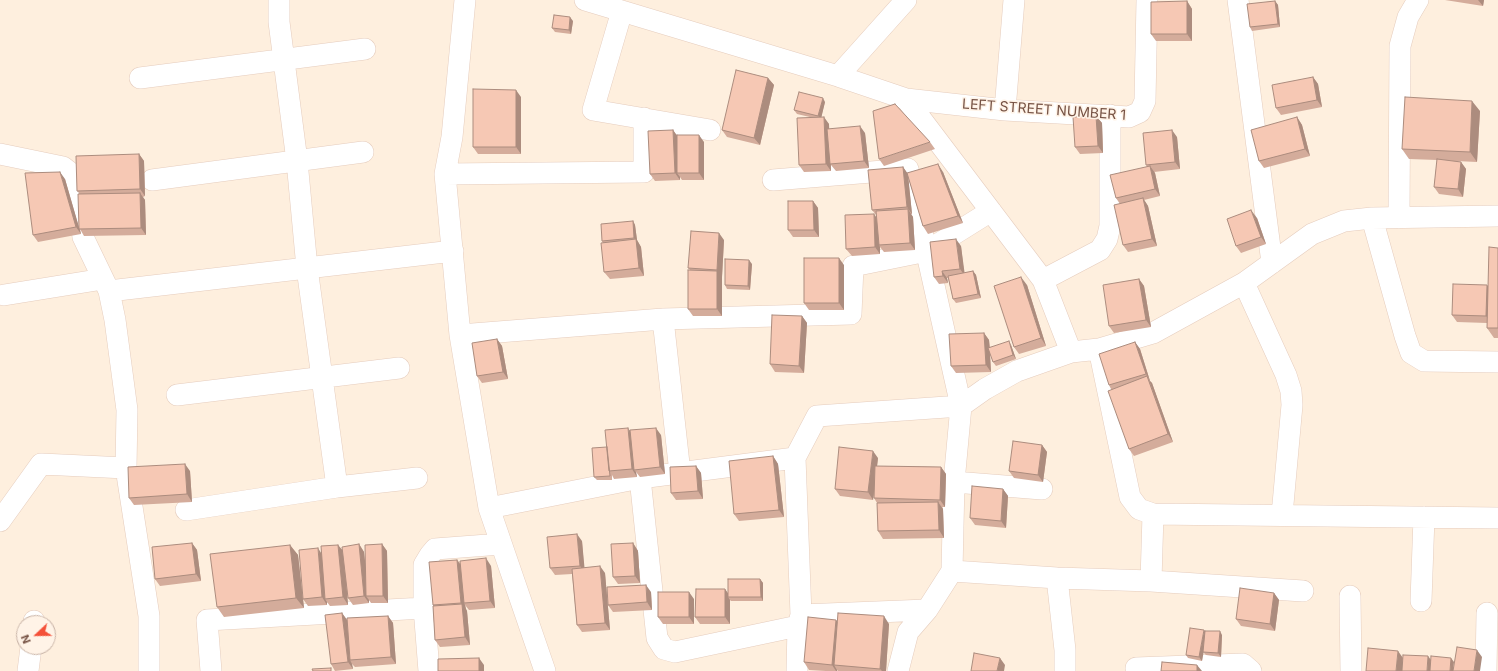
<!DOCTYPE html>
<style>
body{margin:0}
#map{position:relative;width:1498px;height:671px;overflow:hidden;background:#feefde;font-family:Inter,sans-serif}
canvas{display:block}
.north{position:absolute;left:16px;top:615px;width:40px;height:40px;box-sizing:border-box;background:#fff3e7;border:1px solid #c8b3a6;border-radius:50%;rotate:248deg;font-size:11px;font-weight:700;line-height:16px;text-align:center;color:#765244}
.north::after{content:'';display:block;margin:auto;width:14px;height:18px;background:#f45038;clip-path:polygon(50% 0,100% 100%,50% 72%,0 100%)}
</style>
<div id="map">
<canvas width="1498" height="671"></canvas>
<div class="north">N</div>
</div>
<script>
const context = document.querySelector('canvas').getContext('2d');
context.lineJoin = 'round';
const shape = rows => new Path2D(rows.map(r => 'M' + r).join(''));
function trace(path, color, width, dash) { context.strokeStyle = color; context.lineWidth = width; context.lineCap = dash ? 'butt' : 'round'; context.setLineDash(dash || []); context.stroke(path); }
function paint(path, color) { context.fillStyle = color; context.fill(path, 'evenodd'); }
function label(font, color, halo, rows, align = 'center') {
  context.font = font + ' Inter,sans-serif'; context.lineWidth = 3; context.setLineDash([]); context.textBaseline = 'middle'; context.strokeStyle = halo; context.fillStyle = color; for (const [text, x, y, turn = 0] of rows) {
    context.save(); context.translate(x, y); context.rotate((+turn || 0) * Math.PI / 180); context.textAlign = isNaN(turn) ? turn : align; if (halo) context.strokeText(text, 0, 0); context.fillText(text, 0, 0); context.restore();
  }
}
const street = shape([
 [465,0,452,137,445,174,460,335,489,508,545,671],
 [585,0,838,76,906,99,1005,110,1129,117,1140,112,1145,101,1147,0],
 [1238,0,1272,263],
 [622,11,593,110,710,130],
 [838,76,906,0],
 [140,78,365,49],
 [906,99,1043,280,1071,352,1099,349,1153,333,1244,283,1312,234,1344,221,1372,218,1498,216],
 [1005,110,1014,0],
 [0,154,63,167,72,174,76,185,83,237,109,291,115,320,127,410,126,468,149,616,149,671],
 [445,174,644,172,644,118],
 [152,180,363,152],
 [773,180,908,169,961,406,954,482,952,571,1057,578,1151,581,1153,514],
 [1372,218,1405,336,1411,353,1424,361,1498,362],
 [1399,218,1400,46,1408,17,1418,0],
 [1043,280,1100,250,1107,239,1110,226,1110,115],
 [1244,283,1286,375,1291,391,1292,405,1282,515],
 [109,291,453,251],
 [4,295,103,279],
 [663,319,680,473],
 [460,335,663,319,851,314,853,266,927,251,991,211],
 [1099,349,1130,497,1139,509,1153,514,1498,518],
 [177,395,399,368],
 [640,478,657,638,664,649,675,652,798,626],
 [954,482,1042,489],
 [337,487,417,478],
 [489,508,640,478,795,458],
 [186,510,337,487,307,268,297,161,279,22,279,0],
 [0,521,41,464,126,468],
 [1057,578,1065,650,1065,671],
 [1151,581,1303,591],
 [1350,596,1351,671],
 [1421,601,1424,517],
 [801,615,795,458,817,416,961,406,985,389,1017,371,1071,352],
 [34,623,34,621],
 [1136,668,1243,664,1251,671],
 [28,671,31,647],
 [211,671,207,620,424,608],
 [429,671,424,608,424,565,430,555,435,549,501,544],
 [797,671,798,626,801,615,927,610],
 [898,671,908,632,927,610,952,571],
 [1486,671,1487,613]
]);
const wall = shape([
 [1445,0,1484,0,1483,6],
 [1187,1,1192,9,1192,41,1156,41,1151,34],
 [1275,1,1278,5,1280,27,1252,31,1250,27],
 [573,21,571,34,555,32,552,28],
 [1313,77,1318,84,1322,107,1281,115,1276,108],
 [768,78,774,85,760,145,727,137,722,130],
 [521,97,521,154,478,154,473,147],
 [825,102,821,117,829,124,829,129,865,133,869,168,836,171,831,165,831,171,804,172,799,165,814,118,797,114,794,110],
 [1480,111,1477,162,1456,161,1461,162,1466,169,1463,197,1439,194,1434,187,1437,160,1409,159,1402,149],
 [1096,116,1102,123,1103,153,1080,154,1075,147],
 [1297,117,1302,125,1310,156,1264,168,1259,161],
 [673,130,677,136,704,142,704,180,682,180,680,177,680,180,655,181,650,174],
 [1177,137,1180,169,1154,172,1155,173,1160,196,1144,200,1148,206,1157,246,1128,252,1123,245,1120,204,1116,198,1147,166,1146,165],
 [930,142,935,149,884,166,879,159],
 [139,154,144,161,145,196,143,197,145,200,146,235,84,236,80,229,81,234,38,242,33,235,65,179,79,228,79,193,77,191],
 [903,167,907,173,943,172,963,223,928,234,923,226,908,177,912,214,911,214,913,217,915,250,884,252,880,247,880,254,852,256,846,249,877,218,877,216,872,210],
 [813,201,818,208,819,237,793,237,788,230],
 [1257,218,1266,244,1241,253,1236,246],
 [633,221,635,225,637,240,641,247,644,276,610,279,604,272,603,243,602,241],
 [724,240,722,277,722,316,693,316,688,309,690,270,688,268],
 [961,246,964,273,973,271,976,275,981,298,956,303,953,299,948,278,947,278,948,283,939,284,934,277],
 [1498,248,1498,338,1494,338,1487,328,1487,323,1457,322,1452,315,1488,287],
 [752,264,750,290,727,289,725,285],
 [844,265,844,310,809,310,804,303],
 [1139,279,1144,286,1151,327,1114,333,1109,326],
 [1027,285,1046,346,1019,354,1014,347],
 [802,316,807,323,804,373,775,372,770,364],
 [984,333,989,340,990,347,1011,345,1016,359,996,366,993,362,990,352,991,372,956,373,951,366],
 [497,339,502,346,508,379,482,383,477,376],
 [1135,342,1140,349,1150,381,1152,383,1173,442,1134,456,1129,449,1111,389,1109,385],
 [630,432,661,435,665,474,640,477,636,472,637,477,614,479,612,475,612,480,597,480,594,477,607,447],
 [1042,445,1047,452,1043,482,1014,478,1009,471],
 [773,456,778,464,784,517,739,521,734,514],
 [878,458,877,466,941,467,946,474,945,507,942,507,943,509,944,538,883,539,878,531,877,503,874,498,874,495,873,500,840,496,835,489],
 [696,466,701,473,703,499,676,500,671,493],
 [190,471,192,502,134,505,129,498],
 [1003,489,1008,496,1006,528,975,525,970,518],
 [582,541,584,568,605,573,610,630,582,632,577,625,572,574,555,575,550,568],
 [192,543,197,550,201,581,160,586,155,579],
 [633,543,638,551,640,583,618,584,613,577],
 [359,544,364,552,365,567,382,544,387,551,388,603,371,603,369,600,369,603,353,605,348,598,346,585,348,605,330,606,327,602,327,605,308,606,303,599,321,554,338,545,342,550],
 [290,545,298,555,304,608,224,617,217,607],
 [457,560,461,564,491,566,495,608,469,610,465,605,466,609,467,611,470,645,440,647,435,640,433,606,433,605],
 [760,579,763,583,763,601,731,601,730,600,730,624,700,624,695,617,725,589,728,594],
 [651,592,652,610,613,612,608,605],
 [1274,593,1279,600,1275,631,1241,626,1236,619],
 [694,599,694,624,663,624,658,617],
 [342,613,347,620,388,616,393,623,396,664,355,667,352,664,353,669,335,671,331,664],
 [836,620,837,622,889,624,886,671,838,671,837,670,837,671,826,671,809,670,804,662],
 [1222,635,1221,657,1206,655,1203,652,1202,661,1188,658,1186,655]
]);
const shadedWall = shape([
 [1478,0,1484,0,1483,6],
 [1187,1,1192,9,1192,41,1187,34],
 [1275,1,1278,5,1280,27,1278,24],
 [570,17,573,21,571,34,569,30],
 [1313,77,1318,84,1322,107,1317,100],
 [768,78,774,85,760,145,754,138],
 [516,90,521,97,521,154,516,147],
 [823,98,825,102,821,119,818,116],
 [1472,101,1480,111,1477,162,1470,152],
 [1096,116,1102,123,1103,153,1098,146],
 [824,117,829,124,831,171,826,164],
 [1297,117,1302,125,1310,156,1305,149],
 [860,126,865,133,869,168,864,161],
 [673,130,678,137,677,173,680,177,680,180,675,173],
 [1172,130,1177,137,1180,169,1175,162],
 [699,135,704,142,704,180,699,173],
 [139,154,144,161,145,196,140,189],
 [1461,162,1466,169,1463,197,1458,189],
 [938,164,943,172,963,223,958,216],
 [1150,166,1155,173,1160,196,1155,189],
 [903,167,908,174,912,214,907,207],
 [60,172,65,179,81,234,76,227],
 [140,193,145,200,146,235,141,228],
 [1143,198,1148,206,1157,246,1152,239],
 [813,201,818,208,819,237,814,230],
 [908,209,913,217,915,250,910,243],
 [1251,210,1257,218,1266,244,1261,237],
 [874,214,879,221,879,245,880,247,880,254,875,247],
 [633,221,635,225,637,240,641,247,644,276,639,268,636,242,634,238],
 [719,233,724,240,722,277,722,316,717,309,717,270],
 [956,239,961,246,965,276,960,269],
 [839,258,844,265,844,310,839,303],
 [749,260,752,264,750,290,748,286],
 [942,271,947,278,948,283,943,276],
 [973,271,976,275,981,298,978,294],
 [1021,277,1027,285,1046,346,1041,338],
 [1139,279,1144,286,1151,327,1146,320],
 [1487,285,1492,292,1491,323,1486,316],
 [802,316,807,323,804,373,799,366],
 [984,333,989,340,991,372,986,365],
 [497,339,502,346,508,379,503,372],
 [1009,341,1011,345,1016,359,1013,355],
 [1135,342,1140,349,1150,381,1152,383,1173,442,1168,434,1148,377,1146,374],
 [628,428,633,435,634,470,636,472,637,477,632,469],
 [656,428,661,435,665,474,660,467],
 [1042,445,1047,452,1043,482,1038,475],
 [873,451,878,458,873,500,868,492],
 [773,456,778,464,784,517,779,510],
 [185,464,190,471,192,502,187,494],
 [696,466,701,473,703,499,698,491],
 [941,467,946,474,945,507,940,500],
 [1003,489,1008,496,1006,528,1001,521],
 [938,502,943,509,944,538,939,530],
 [577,534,582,541,585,573,580,566],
 [192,543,197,550,201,581,196,574],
 [633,543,638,551,640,583,635,576],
 [359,544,364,552,369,596,366,596,369,600,369,603,364,596],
 [382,544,387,551,388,603,383,596],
 [290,545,298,555,304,608,296,598],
 [338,545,344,552,348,605,343,597],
 [318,548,323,556,325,599,327,602,327,605,322,597],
 [486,558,491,566,495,608,490,601],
 [457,560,462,567,464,603,465,605,466,609,467,611,470,645,465,637,462,605,461,603],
 [600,566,605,573,610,630,605,623],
 [760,579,763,583,763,601,761,597],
 [646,585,651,592,652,610,647,602],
 [725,589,730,596,728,597,730,600,730,624,725,617],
 [689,592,694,599,694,624,689,617],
 [1274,593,1279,600,1275,631,1270,624],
 [342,613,347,620,350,660,352,664,353,669,348,662],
 [388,616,393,623,396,664,391,657],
 [884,616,889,624,886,671,882,671,880,669],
 [836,620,841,627,834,665,837,670,837,671,836,671,832,665],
 [1204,630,1207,634,1202,661,1199,657],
 [1220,631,1222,635,1221,657,1218,653],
 [1477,650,1482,657,1480,671,1474,671],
 [1398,651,1403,658,1402,671,1396,671],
 [1428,656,1431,660,1430,671,1427,671],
 [479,658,484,665,484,671,479,671],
 [1000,658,1005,665,1004,671,997,671],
 [1451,658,1454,662,1453,671,1450,671],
 [1197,665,1202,671,1197,671]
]);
const building = shape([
 [1187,1,1187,34,1151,34,1151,2,1187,1],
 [1275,1,1278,24,1250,27,1247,4,1275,1],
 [554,15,570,17,569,30,552,28,554,15],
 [736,70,768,78,754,138,722,130,736,70],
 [1313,77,1317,100,1276,108,1272,85,1313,77],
 [473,89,516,90,516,147,473,147,473,89],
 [799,92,823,98,818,116,794,110,799,92],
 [1405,97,1472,101,1470,152,1402,149,1405,97],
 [895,104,930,142,879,159,873,111,895,104],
 [1096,116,1098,146,1075,147,1073,117,1096,116],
 [824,117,826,164,799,165,797,118,824,117],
 [1297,117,1305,149,1259,161,1251,130,1297,117],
 [860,126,864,161,830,164,827,129,860,126],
 [673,130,675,173,650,174,648,131,673,130],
 [1172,130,1175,162,1146,165,1143,133,1172,130],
 [677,135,699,135,699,173,677,173,677,135],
 [139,154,140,189,77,191,76,156,139,154],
 [1437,159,1461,162,1458,189,1434,187,1437,159],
 [938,164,958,216,923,226,907,173,938,164],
 [1150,166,1155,189,1116,198,1110,175,1150,166],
 [903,167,907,207,872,210,868,170,903,167],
 [60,172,76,227,33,235,25,173,60,172],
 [140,193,141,228,79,229,78,194,140,193],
 [1143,198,1152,239,1123,245,1114,205,1143,198],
 [788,201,813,201,814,230,788,230,788,201],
 [908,209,910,243,879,245,876,211,908,209],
 [1251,210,1261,237,1236,246,1227,219,1251,210],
 [874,214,875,247,846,249,845,215,874,214],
 [633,221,634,238,602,241,601,224,633,221],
 [691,231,719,233,717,270,688,268,691,231],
 [636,239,639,268,604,272,601,243,636,239],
 [956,239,960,269,942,271,943,276,934,277,930,242,956,239],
 [1489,247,1498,248,1498,328,1487,328,1489,247],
 [804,258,839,258,839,303,804,303,804,258],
 [725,259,749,260,748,286,725,285,725,259],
 [688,270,717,271,717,309,688,309,688,270],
 [973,271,978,294,953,299,948,276,973,271],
 [1021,277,1041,338,1014,347,994,286,1021,277],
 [1139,279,1146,320,1109,326,1103,285,1139,279],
 [1453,284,1487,285,1486,316,1452,315,1453,284],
 [772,315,802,316,799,366,770,364,772,315],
 [984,333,986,365,951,366,949,334,984,333],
 [497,339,503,372,477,376,472,343,497,339],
 [1009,341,1013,355,993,362,988,348,1009,341],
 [1135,342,1146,374,1109,385,1099,354,1135,342],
 [1147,376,1168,434,1129,449,1108,391,1147,376],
 [628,428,632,469,609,471,605,430,628,428],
 [656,428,660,467,634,470,630,430,656,428],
 [1013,441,1042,445,1038,475,1009,471,1013,441],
 [607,447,610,476,594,477,592,448,607,447],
 [839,447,873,451,868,492,835,489,839,447],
 [773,456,779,510,734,514,729,461,773,456],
 [185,464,187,494,129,498,128,467,185,464],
 [696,466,698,491,671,493,670,467,696,466],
 [875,466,941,467,940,500,874,498,875,466],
 [972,486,1003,489,1001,521,970,518,972,486],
 [938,502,939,530,878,531,877,503,938,502],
 [577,534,580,566,550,568,547,537,577,534],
 [192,543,196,574,155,579,152,547,192,543],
 [633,543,635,576,613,577,611,544,633,543],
 [359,544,364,596,348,598,342,547,359,544],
 [382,544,383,596,366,596,365,545,382,544],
 [290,545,296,598,217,607,210,554,290,545],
 [338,545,343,597,325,599,321,546,338,545],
 [318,548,322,597,303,599,299,550,318,548],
 [486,558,490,601,464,603,460,561,486,558],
 [457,560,461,603,433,605,429,562,457,560],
 [600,566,605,623,577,625,572,569,600,566],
 [728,579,760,579,761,597,728,597,728,579],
 [646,585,647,602,608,605,607,587,646,585],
 [1240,588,1274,593,1270,624,1236,619,1240,588],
 [696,589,725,589,725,617,695,617,696,589],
 [658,592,689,592,689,617,658,617,658,592],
 [462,604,465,637,435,640,433,606,462,604],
 [342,613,348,662,331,664,325,615,342,613],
 [838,613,884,616,880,669,834,665,838,613],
 [388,616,391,657,350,660,347,618,388,616],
 [808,617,836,620,832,665,804,662,808,617],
 [1190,628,1204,630,1199,657,1186,655,1190,628],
 [1205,631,1220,631,1218,653,1203,652,1205,631],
 [1457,647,1477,650,1474,671,1453,671,1457,647],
 [1368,648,1398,651,1396,671,1366,671,1368,648],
 [974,653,1000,658,997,671,971,671,974,653],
 [1403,655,1428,656,1427,671,1402,671,1403,655],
 [1431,656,1451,658,1450,671,1430,671,1431,656],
 [479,658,479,671,438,671,438,659,479,658],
 [1162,662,1197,665,1197,671,1161,671,1162,662],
 [331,668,331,671,313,671,312,669,331,668]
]);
const streetNames = [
 ["LEFT STREET NUMBER 1",1044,110,4]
];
trace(street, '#e5ccbd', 22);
trace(street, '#fff', 21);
paint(wall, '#d4ac9b');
paint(shadedWall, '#ac8c7e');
paint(building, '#f6c8b4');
trace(building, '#ac8c7e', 1);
label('14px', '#765244', '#fff3e7', streetNames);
</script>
